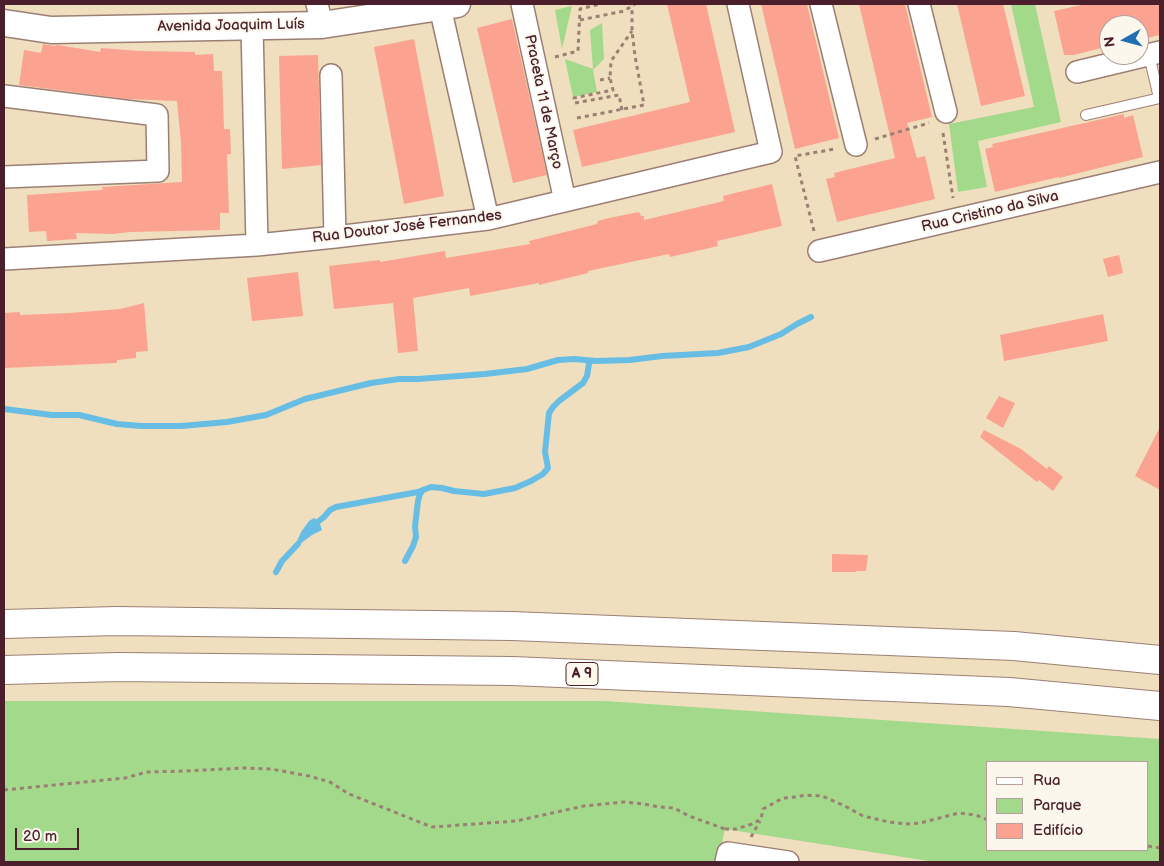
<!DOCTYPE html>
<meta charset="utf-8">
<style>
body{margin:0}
#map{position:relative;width:1164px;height:866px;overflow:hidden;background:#efdfbe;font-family:"Balsamiq Sans",sans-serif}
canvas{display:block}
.frame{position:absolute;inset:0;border:5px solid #4a1f2b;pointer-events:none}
.legend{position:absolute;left:986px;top:761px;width:162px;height:90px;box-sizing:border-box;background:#fbf7ec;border:1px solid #b4a19f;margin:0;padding:6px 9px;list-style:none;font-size:15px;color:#4a1f2b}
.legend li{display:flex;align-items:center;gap:10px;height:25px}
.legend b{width:25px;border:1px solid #b4a19f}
.north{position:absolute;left:1099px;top:15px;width:50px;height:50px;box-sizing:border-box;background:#fbf7ec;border:1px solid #b4a19f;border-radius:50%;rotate:263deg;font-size:14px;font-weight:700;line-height:20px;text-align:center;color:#4a1f2b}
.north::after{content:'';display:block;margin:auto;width:18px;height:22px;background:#1f6fb2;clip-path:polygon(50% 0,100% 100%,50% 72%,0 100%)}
.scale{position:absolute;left:15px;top:828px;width:64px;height:22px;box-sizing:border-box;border:2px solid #4a1f2b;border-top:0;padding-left:6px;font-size:15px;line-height:18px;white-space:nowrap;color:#4a1f2b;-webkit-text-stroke:4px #fbf7ec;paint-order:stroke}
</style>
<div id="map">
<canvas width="1164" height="866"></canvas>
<div class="frame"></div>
<ul class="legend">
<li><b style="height:6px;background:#fff"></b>Rua</li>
<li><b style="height:14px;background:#a3d98a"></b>Parque</li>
<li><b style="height:14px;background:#fba291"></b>Edifício</li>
</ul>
<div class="north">N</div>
<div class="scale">20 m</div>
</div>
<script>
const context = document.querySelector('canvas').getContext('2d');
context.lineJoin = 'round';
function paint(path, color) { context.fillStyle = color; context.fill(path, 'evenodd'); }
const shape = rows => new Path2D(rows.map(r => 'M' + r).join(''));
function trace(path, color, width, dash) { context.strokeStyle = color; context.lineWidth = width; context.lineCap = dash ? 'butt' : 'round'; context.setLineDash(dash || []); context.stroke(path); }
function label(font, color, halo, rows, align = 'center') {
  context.font = font + ' "Balsamiq Sans",sans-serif'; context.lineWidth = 4; context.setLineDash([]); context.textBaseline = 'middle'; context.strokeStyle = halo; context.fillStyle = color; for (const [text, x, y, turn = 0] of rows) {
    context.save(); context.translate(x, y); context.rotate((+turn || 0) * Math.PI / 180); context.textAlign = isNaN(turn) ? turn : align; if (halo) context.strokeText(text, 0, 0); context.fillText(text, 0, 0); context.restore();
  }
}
const green = shape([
 [1011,4,1035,4,1061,122,978,141,987,187,958,192,949,124,1034,107],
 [572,6,562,49,555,10],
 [602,23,604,59,593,70,597,92,573,97,565,59,593,69,590,30],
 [4,701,605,701,1160,739,1160,862,935,862,725,829,718,862,4,862],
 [988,762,1148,762,1148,850,988,850]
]);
const water = shape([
 [314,518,319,521,322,530,312,535,300,544,298,544,297,541,301,532,309,521]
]);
const stream = shape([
 [4,409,52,415,79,415,117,424,141,426,181,426,227,422,266,415,305,399,371,383,399,379,418,379,485,374,527,369,558,360,574,359,596,361,630,360,662,356,718,353,749,347,781,334,797,324,811,317],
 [319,521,324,517,330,510,336,507,418,492,431,487,442,488,454,491,484,494,515,488,531,481,543,474,548,468,545,452,549,413,553,407,559,401,583,383,587,376,589,364],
 [405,561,413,546,416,537,415,526,418,501,420,494,423,490],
 [276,572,282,561,298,544]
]);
const building = shape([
 [667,4,706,4,735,132,582,167,573,130,690,102],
 [761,4,807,4,839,138,795,149],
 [859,4,905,4,932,117,907,123,917,158,925,156,935,199,837,222,826,179,835,177,834,173,895,158],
 [957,4,1003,4,1025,96,981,106],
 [1086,4,1160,4,1160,35,1139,40,1139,25,1109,25,1109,46,1074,55,1064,55,1054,11],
 [512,19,547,175,513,183,477,28],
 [414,39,444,196,404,204,374,47],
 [43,44,54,46,58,45,100,52,101,48,140,51,195,52,195,55,213,54,214,71,222,71,224,129,230,129,231,154,227,154,229,213,220,213,220,230,130,232,113,234,76,233,77,239,47,241,46,231,29,232,27,195,103,190,102,187,182,182,181,143,177,101,127,99,19,85,24,50,41,53],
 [318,55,321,165,282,169,279,56],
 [1124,114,1124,118,1133,115,1143,157,1059,178,1059,177,995,192,985,149,993,147,992,144],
 [772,184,782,226,717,241,718,246,670,257,669,254,588,271,588,273,539,285,539,283,470,296,469,288,413,298,418,351,398,353,393,303,334,309,329,266,380,260,380,262,445,251,446,258,530,244,529,241,597,224,598,221,609,218,639,212,641,216,644,216,644,220,724,201,723,196],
 [1119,255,1123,273,1108,277,1103,259],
 [298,272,303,316,252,321,247,278],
 [144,303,148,351,136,352,136,358,117,360,117,363,4,368,4,313,20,312,20,315,70,313,120,309],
 [1103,314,1108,341,1004,361,1000,335],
 [999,396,1015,403,1003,428,986,418],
 [1160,427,1160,490,1135,476],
 [984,430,1021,449,1047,469,1049,466,1063,477,1053,491,1039,480,1037,482,980,437],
 [832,554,868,555,866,571,856,571,856,572,832,572]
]);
const path = shape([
 [580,20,624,11,635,4],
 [555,57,578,51,580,9,600,4],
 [600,80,610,78],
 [622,110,619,95,575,103,574,98,613,90,610,78,611,61,632,31],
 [577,118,644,105,635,56,632,31,632,6],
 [943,133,953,198],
 [875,139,929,123],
 [814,231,795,156,835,149],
 [4,790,125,778,147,772,185,771,244,768,271,769,309,776,330,782,349,794,432,827,516,821,584,806,624,802,644,804,660,807,674,808,689,816,725,829,728,831],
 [725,829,736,829,752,824,761,819,763,809,783,798,797,797,805,795,822,796,845,806,863,816,889,822,906,824,920,823,959,813,976,815,988,820],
 [751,837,760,821],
 [1148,846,1160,848]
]);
const service = shape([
 [1149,55,1159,98],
 [1086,115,1160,98]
]);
const minor = shape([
 [317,4,322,25],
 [522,4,565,201],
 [821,4,856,145],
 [919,4,946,112],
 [440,7,488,219],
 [252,26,257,245],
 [1077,72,1160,52],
 [331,75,335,237],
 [4,96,157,115,158,171,4,177],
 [819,251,1160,172],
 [4,259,257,245,335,237,488,219,771,152,738,4],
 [726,862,728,853,788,862]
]);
const tertiary = shape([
 [4,23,51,30,322,25,440,7,457,4]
]);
const motorway = shape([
 [4,624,117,621,512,626,1014,646,1160,660],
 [4,670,118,667,512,671,1009,692,1160,706]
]);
const shields = [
 [582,674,32]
];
const shieldNames = [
 ["A 9",582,674]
];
const streetNames = [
 ["Avenida Joaquim Luís",231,26,-1],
 ["Praceta 11 de Março",543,102,78],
 ["Rua Cristino da Silva",990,212,-13],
 ["Rua Doutor José Fernandes",407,227,-7]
];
paint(green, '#a3d98a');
paint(water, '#68bde4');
trace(stream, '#68bde4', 6);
paint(building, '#fba291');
trace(service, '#9c7f74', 12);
trace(minor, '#9c7f74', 24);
trace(tertiary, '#9c7f74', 29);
trace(motorway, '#9c7f74', 30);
trace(path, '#9c7f74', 3, [4, 4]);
trace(service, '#fff', 10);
trace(minor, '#fff', 21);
trace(tertiary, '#fff', 26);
trace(motorway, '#fff', 28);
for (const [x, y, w] of shields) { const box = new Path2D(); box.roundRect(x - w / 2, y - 11.5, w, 23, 4); context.fillStyle = '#fbf7ec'; context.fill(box); trace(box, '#4a1f2b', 1); }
label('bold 14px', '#4a1f2b', null, shieldNames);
label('15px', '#4a1f2b', '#fbf7ec', streetNames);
</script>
